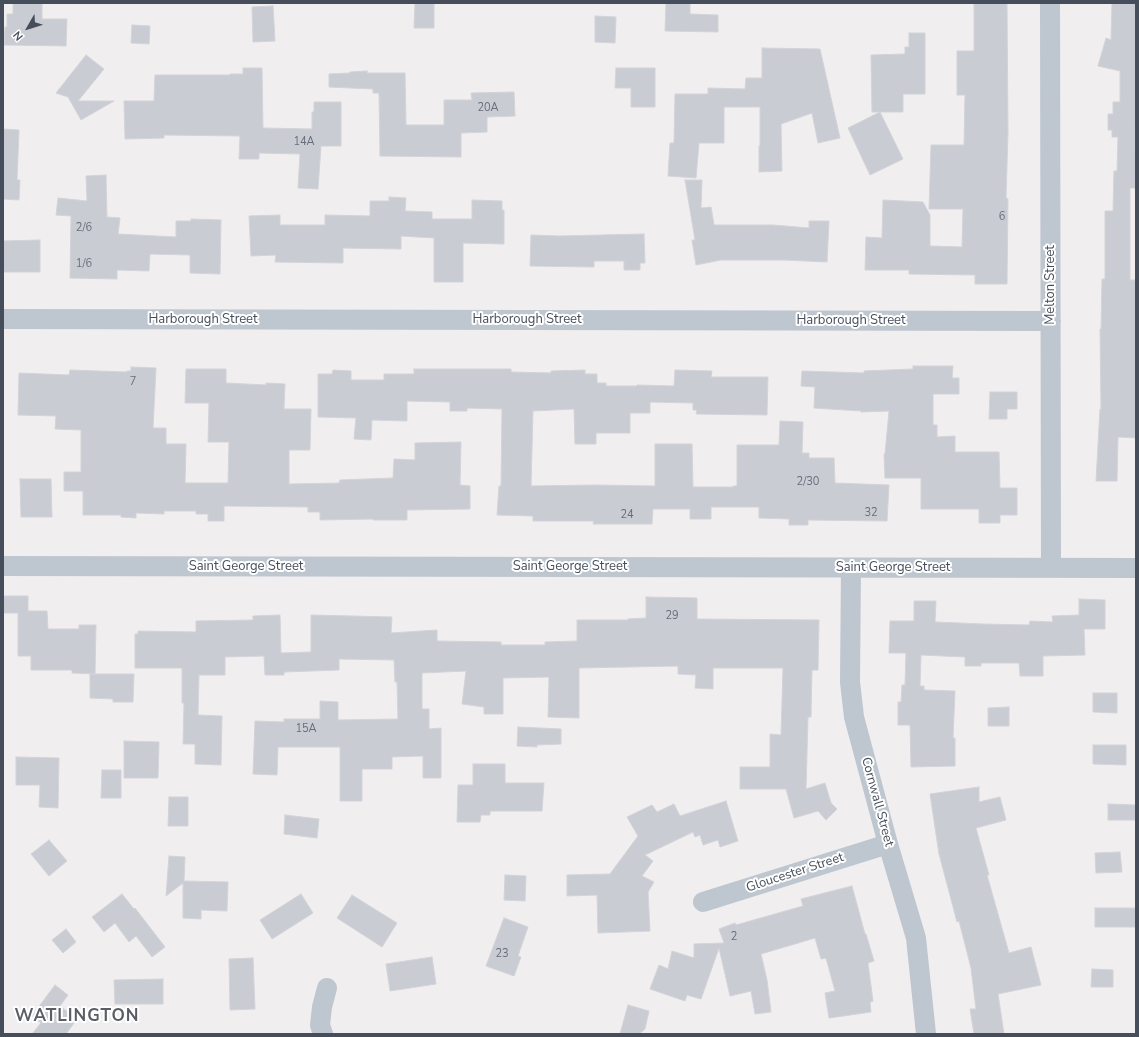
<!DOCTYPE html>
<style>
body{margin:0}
#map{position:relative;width:1139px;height:1037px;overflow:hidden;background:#f0eeee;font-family:"Nunito Sans",sans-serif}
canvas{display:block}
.frame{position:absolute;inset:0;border:4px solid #464e5b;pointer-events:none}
.north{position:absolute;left:8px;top:8px;width:40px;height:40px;-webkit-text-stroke:3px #fff;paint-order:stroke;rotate:231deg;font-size:11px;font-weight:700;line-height:16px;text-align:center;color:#464e5b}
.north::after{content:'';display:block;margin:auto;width:14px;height:18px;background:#464e5b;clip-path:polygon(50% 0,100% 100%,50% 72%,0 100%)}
</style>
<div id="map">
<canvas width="1139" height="1037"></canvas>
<div class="frame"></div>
<div class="north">N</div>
</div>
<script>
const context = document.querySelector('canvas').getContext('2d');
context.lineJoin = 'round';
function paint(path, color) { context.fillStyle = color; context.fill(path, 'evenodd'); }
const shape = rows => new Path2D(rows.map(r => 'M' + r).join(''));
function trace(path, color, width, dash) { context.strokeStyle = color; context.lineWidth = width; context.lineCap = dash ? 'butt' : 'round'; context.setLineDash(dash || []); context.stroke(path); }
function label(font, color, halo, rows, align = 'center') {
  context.font = font + ' "Nunito Sans",sans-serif'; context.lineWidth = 4; context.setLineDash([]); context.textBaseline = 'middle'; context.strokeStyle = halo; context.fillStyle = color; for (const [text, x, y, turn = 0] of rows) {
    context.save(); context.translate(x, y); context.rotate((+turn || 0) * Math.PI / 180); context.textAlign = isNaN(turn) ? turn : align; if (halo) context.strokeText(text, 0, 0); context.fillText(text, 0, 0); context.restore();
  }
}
const building = shape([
 [13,3,42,3,42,19,67,19,66,46,4,45,5,27,7,27,7,14,13,14,13,3],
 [415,3,434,3,434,28,414,28,415,3],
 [666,3,690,3,690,14,718,15,718,32,665,31,666,3],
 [974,3,1007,3,1008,132,1006,198,1008,199,1007,284,975,284,975,275,909,274,909,270,865,270,866,237,882,238,883,200,923,202,930,215,930,246,962,247,963,209,929,209,931,145,964,145,965,95,957,95,957,51,974,51,974,3],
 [1112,3,1136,3,1135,153,1136,153,1136,188,1130,188,1130,280,1136,280,1136,438,1118,437,1117,481,1096,481,1100,409,1101,409,1100,329,1101,329,1102,279,1105,279,1105,211,1113,211,1114,171,1117,171,1118,137,1112,137,1112,130,1108,130,1108,114,1113,114,1113,102,1120,102,1120,71,1098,66,1106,38,1111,40,1112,3],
 [273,6,275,41,253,42,252,7,273,6],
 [595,16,616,17,615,43,595,42,595,16],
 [132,25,150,26,149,44,131,43,132,25],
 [909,33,925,33,925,94,903,94,903,112,872,112,871,55,905,54,905,47,909,47,909,33],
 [762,48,820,49,840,138,818,143,812,113,781,124,782,171,759,172,759,146,760,146,760,107,724,107,724,143,699,143,696,178,668,176,670,143,674,143,675,94,708,94,708,88,745,89,746,78,762,78,762,48],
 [86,55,104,69,78,101,114,101,81,120,68,97,56,93,86,55],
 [243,68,262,68,263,128,312,129,312,112,314,112,314,102,341,102,341,146,321,146,318,189,298,188,300,154,259,153,259,159,239,159,240,136,164,135,164,138,125,139,124,101,154,101,155,75,230,75,230,74,243,74,243,68],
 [616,68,655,68,655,107,631,107,631,88,615,88,616,68],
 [367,71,367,73,405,73,406,125,444,125,444,100,472,100,471,93,514,92,515,116,487,117,487,132,461,133,461,157,380,156,379,93,373,93,373,89,329,87,329,74,350,73,350,72,367,71],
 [880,112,903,159,870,175,848,128,880,112],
 [3,129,19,130,17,180,20,180,19,200,3,199,3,129],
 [106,175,107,217,120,218,118,234,176,237,176,221,191,221,191,219,221,220,220,274,190,273,190,255,150,254,149,271,117,270,117,279,70,278,71,216,56,215,58,198,87,201,86,176,106,175],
 [685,180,702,180,701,208,711,207,714,225,773,225,809,228,809,221,829,221,827,262,783,260,721,260,696,265,692,240,695,240,685,180],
 [389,197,406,198,405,211,432,212,432,219,472,219,472,200,502,201,502,210,504,210,504,244,463,243,463,282,434,282,434,238,401,236,401,249,343,248,343,263,275,262,276,255,251,256,249,216,280,215,280,225,325,225,325,215,370,216,370,201,389,201,389,197],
 [644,234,645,263,640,263,640,270,624,270,624,261,594,261,594,267,530,266,531,235,559,236,644,234],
 [40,240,40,272,3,272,3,241,40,240],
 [913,366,953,366,952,378,959,378,959,394,933,394,933,425,937,425,937,437,955,436,955,452,999,452,1000,488,1017,488,1017,515,1000,515,1000,523,979,523,979,509,921,509,921,478,885,478,884,454,885,454,889,411,861,412,861,411,814,408,815,387,801,386,802,371,864,373,864,371,913,369,913,366],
 [131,367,156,368,153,428,166,428,166,444,186,444,185,483,228,483,229,442,208,442,209,403,185,403,186,369,226,369,226,383,266,385,266,383,285,384,284,409,311,409,310,450,289,450,289,484,339,483,340,480,393,478,394,459,415,460,415,443,461,442,460,485,470,486,470,509,407,510,407,520,373,520,373,519,320,520,320,512,308,512,308,507,224,506,224,521,208,521,208,514,196,514,196,511,164,511,164,514,136,513,136,518,121,517,121,515,83,515,83,491,64,491,64,472,81,472,81,430,55,429,56,416,18,415,19,373,69,375,70,370,127,372,127,371,131,371,131,367],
 [414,369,511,369,511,372,551,373,551,371,585,370,585,374,597,374,597,383,606,383,606,386,637,386,637,385,674,386,675,370,712,371,711,377,768,377,767,415,696,414,697,410,693,410,693,403,650,402,650,413,630,413,630,433,596,433,596,444,575,444,574,409,533,411,531,486,594,485,655,486,655,444,692,444,693,487,733,487,733,486,737,486,737,445,779,445,780,421,803,422,802,453,809,453,809,458,834,458,835,483,889,485,887,521,808,520,808,525,789,525,789,519,759,518,759,507,711,507,711,519,690,519,690,509,653,509,652,524,593,524,594,521,533,521,533,516,497,515,499,486,501,486,502,409,467,408,467,411,450,411,450,402,407,401,407,421,372,420,371,440,354,439,356,418,318,417,318,374,332,374,333,370,351,371,351,380,384,380,384,374,414,374,414,369],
 [990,392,1017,392,1017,409,1007,409,1007,419,989,419,990,392],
 [20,479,51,479,52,517,21,517,20,479],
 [3,596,28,596,28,611,47,611,48,629,79,629,79,625,96,625,95,674,72,673,72,670,31,670,31,656,18,656,18,613,3,613,3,596],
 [646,597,697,598,697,619,819,620,818,670,812,670,811,717,808,717,806,789,825,783,831,803,837,809,826,820,818,811,794,818,786,789,740,789,740,767,770,767,770,734,781,735,783,668,713,668,713,689,695,688,696,675,678,674,678,666,579,668,579,718,548,717,549,677,503,678,503,714,484,714,484,707,462,704,466,671,422,673,422,709,429,709,429,729,441,728,441,778,423,778,423,756,392,757,392,769,362,769,362,801,340,801,340,747,278,747,277,775,253,774,255,721,284,722,284,719,320,719,320,701,338,702,338,720,398,719,397,682,395,682,394,660,339,659,339,670,284,672,284,675,265,675,264,656,225,657,225,675,199,675,198,715,222,716,221,765,195,764,195,744,183,744,184,703,182,703,182,668,135,668,135,634,138,634,138,631,196,632,196,621,253,620,253,616,280,615,281,653,311,652,311,615,392,617,391,633,437,630,437,641,501,642,501,645,545,645,545,642,577,641,577,620,628,620,628,619,646,618,646,597],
 [1079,599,1105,600,1105,629,1084,629,1085,655,1043,656,1043,676,1020,676,1019,663,981,663,981,666,965,666,965,657,921,655,920,686,924,686,924,690,955,691,953,738,955,738,955,766,911,767,910,725,898,725,898,702,901,702,902,685,905,685,906,653,889,653,890,621,914,621,914,601,936,601,935,622,983,624,1029,625,1030,621,1053,622,1052,616,1079,615,1079,599],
 [90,674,134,674,133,702,113,702,113,699,90,698,90,674],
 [1093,693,1117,693,1117,713,1093,712,1093,693],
 [1009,707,1009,726,988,726,988,708,1009,707],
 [518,727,561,729,561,744,537,745,537,747,517,746,518,727],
 [124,741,159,742,158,778,124,778,124,741],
 [1093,745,1126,745,1126,765,1093,764,1093,745],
 [16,757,59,758,58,808,39,807,40,785,16,785,16,757],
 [473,764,505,764,505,783,544,783,542,811,490,811,490,815,481,815,480,822,457,822,458,785,473,785,473,764],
 [102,770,121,770,121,798,101,798,102,770],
 [979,787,979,802,1000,797,1006,820,976,828,989,875,987,875,1009,953,1031,947,1041,985,998,994,1004,1034,974,1034,970,1009,976,1009,971,968,959,921,957,922,939,854,930,794,979,787],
 [169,797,188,797,188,826,168,826,169,797],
 [726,801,738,841,720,847,718,840,703,845,700,835,695,837,693,832,645,855,653,861,642,876,654,882,648,892,650,931,598,933,597,895,567,896,567,875,610,874,638,836,627,817,652,805,657,812,674,804,680,816,726,801],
 [1108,804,1136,805,1136,820,1108,820,1108,804],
 [285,815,319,819,317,838,284,834,285,815],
 [49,840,67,861,49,876,31,854,49,840],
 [1120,852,1122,872,1096,873,1095,853,1120,852],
 [169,856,185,857,184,881,228,882,227,911,201,910,201,919,183,918,183,883,166,896,169,856],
 [505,875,526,876,525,901,504,900,505,875],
 [852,886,865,934,866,934,874,961,868,963,873,1001,870,1002,871,1012,829,1018,825,993,835,991,826,958,821,959,815,938,761,954,767,980,771,1012,755,1014,751,991,730,996,719,948,701,999,687,995,685,1001,650,989,659,965,668,969,672,951,694,958,694,944,724,943,719,929,735,923,736,925,803,906,801,899,852,886],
 [122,894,134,909,135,908,165,947,152,957,136,936,129,942,115,923,104,932,92,917,122,894],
 [301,894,313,913,272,939,260,920,301,894],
 [352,895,397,923,382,947,337,918,352,895],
 [1095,908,1136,908,1136,927,1095,927,1095,908],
 [504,918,528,927,518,956,521,957,514,976,486,966,504,918],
 [66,929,76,942,63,953,52,940,66,929],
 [432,957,436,984,390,991,386,964,432,957],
 [253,958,255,1009,230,1010,229,959,253,958],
 [1092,969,1113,970,1113,987,1091,987,1092,969],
 [163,979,163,1004,115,1004,114,980,163,979],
 [55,985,68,995,60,1006,77,1019,66,1034,32,1034,41,1023,32,1016,55,985],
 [628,1005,649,1011,645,1029,639,1034,620,1034,628,1005]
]);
const street = shape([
 [1050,3,1051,567],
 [3,319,1051,321],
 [3,566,1136,568],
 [851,568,850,682,854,717,888,844,916,938,926,1034],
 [703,902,888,844],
 [323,1034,320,1025,322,1007,327,988]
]);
const numberNames = [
 ["20A",488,108],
 ["14A",304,142],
 ["6",1002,217],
 ["2/6",84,228],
 ["1/6",84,264],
 ["7",133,382],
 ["2/30",808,482],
 ["32",871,513],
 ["24",627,515],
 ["29",672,616],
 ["15A",306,729],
 ["2",734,937],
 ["23",502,954]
];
const streetNames = [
 ["Melton Street",1051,285,-90],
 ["Harborough Street",203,320],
 ["Harborough Street",527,320],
 ["Harborough Street",851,321],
 ["Saint George Street",246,567],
 ["Saint George Street",570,567],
 ["Saint George Street",893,568],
 ["Cornwall Street",877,802,75],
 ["Gloucester Street",795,873,-18]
];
const districtNames = [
 ["WATLINGTON",77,1017]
];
paint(building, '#caccd3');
trace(building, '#d2d3d9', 1);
trace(street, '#bec6d0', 20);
label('11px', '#676e79', null, numberNames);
label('13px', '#464e5b', '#fff', streetNames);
context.letterSpacing = '1px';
label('bold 17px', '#5a5d63', '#fff', districtNames);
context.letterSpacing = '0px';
</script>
